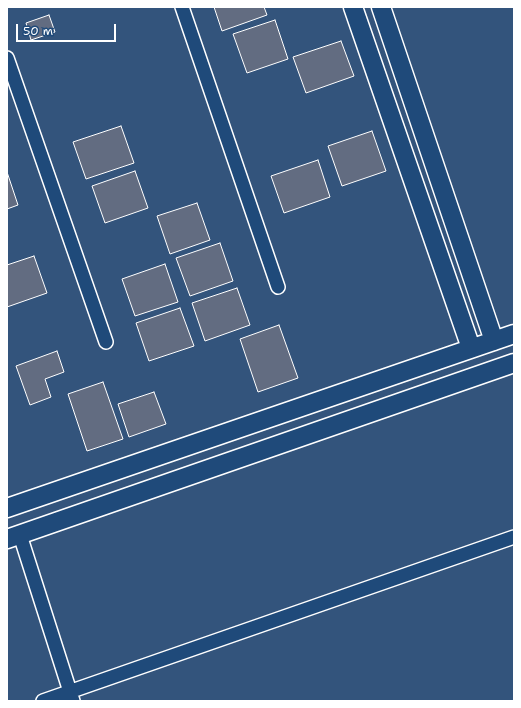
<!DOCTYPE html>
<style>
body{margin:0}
#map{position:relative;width:521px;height:708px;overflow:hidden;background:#33547c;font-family:"Shantell Sans",sans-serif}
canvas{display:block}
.frame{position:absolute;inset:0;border:8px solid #fff;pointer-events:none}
.scale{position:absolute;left:16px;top:24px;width:100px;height:18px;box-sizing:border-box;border:2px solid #fff;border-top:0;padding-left:5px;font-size:12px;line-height:14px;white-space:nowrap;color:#fff;-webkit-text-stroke:3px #1f4a7a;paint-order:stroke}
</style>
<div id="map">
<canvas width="521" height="708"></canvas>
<div class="frame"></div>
<div class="scale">50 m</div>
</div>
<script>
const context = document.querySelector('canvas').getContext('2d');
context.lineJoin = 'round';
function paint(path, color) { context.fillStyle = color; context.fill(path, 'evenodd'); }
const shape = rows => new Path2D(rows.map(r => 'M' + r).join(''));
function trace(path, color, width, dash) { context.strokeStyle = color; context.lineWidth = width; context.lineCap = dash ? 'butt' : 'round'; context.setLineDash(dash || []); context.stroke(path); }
const building = shape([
 [214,7,264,7,267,15,222,31,214,7],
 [49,15,55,32,31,40,26,23,49,15],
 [275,20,288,59,247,73,233,34,275,20],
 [341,41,354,76,306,93,293,57,341,41],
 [121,126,134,163,86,179,73,142,121,126],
 [372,131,386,171,342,186,328,146,372,131],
 [318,160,330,197,284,213,271,176,318,160],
 [135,171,148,208,105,223,92,186,135,171],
 [7,172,18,205,7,209,7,172],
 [197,203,210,240,170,254,157,216,197,203],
 [220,243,233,281,190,296,176,258,220,243],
 [34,256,47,293,7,307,7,265,34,256],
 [165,264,178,302,135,316,122,279,165,264],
 [237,288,250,325,205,341,192,303,237,288],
 [180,308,194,346,149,361,136,323,180,308],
 [279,325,298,378,258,392,240,339,279,325],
 [57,351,64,372,45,379,51,397,30,405,16,366,57,351],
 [103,382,123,439,87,451,68,394,103,382],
 [154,392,166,424,129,437,118,404,154,392]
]);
const street = shape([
 [182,7,278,287],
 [7,58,106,342],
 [20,535,73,701],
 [43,701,514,537]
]);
const secondary = shape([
 [353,7,471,348],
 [381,7,494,341],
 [7,508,514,334],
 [7,539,514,363]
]);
paint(building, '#626c81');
trace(building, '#fff', 1);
trace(street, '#fff', 16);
trace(secondary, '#fff', 21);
trace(street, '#1f4a7a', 13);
trace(secondary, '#1f4a7a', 18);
</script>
